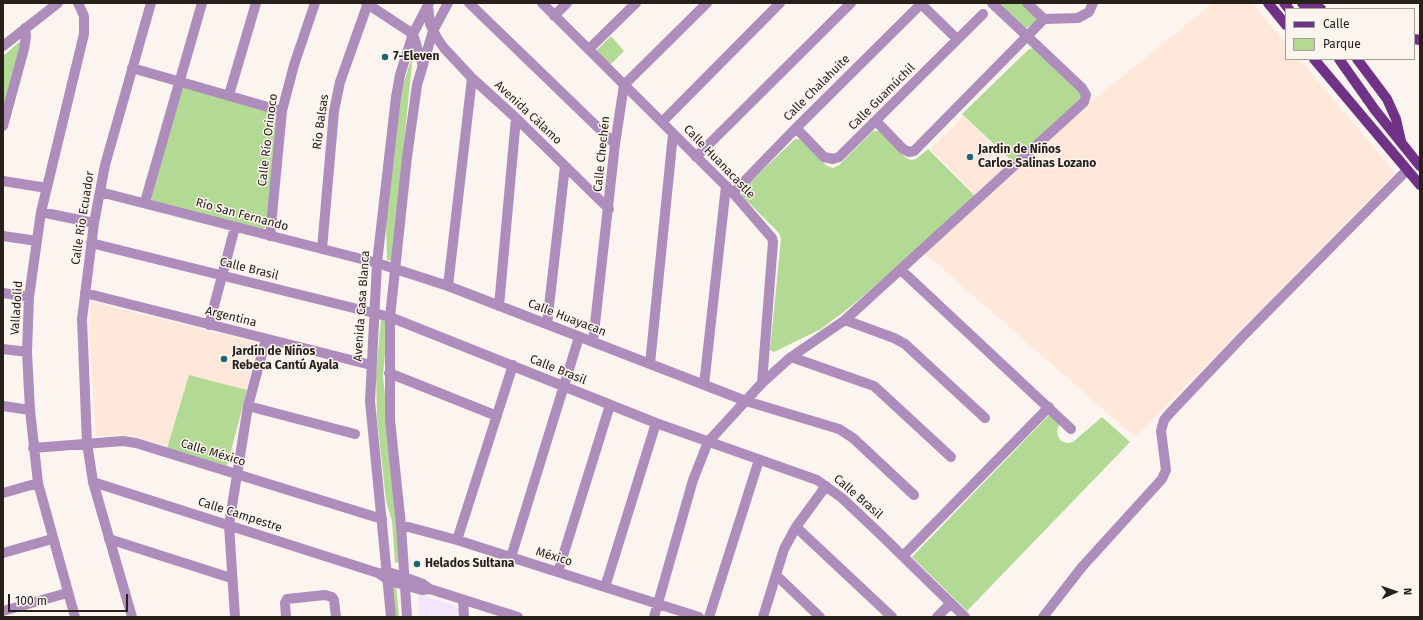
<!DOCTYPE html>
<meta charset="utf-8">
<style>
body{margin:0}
#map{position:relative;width:1423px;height:620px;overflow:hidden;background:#fcf4ee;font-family:"Fira Sans",sans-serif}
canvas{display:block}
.frame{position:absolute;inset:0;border:4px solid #28201b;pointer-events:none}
.legend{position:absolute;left:1285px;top:8px;width:130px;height:52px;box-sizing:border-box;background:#fcf4ee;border:1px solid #a79f9a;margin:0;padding:5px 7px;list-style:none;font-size:12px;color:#28201b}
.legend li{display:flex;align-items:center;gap:8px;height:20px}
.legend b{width:20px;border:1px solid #a79f9a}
.north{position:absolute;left:1375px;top:572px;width:40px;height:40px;-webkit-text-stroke:3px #fcf4ee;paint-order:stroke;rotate:88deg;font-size:11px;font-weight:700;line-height:16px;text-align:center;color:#28201b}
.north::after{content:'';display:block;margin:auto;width:14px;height:18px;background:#28201b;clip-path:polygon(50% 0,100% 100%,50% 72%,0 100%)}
.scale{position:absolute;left:8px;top:594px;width:120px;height:18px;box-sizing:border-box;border:2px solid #28201b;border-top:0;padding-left:5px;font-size:12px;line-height:14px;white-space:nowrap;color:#28201b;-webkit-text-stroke:3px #fcf4ee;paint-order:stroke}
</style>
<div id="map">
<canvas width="1423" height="620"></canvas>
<div class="frame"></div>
<ul class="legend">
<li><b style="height:5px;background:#6f3287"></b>Calle</li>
<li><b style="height:11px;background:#b3da94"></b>Parque</li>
</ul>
<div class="north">N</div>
<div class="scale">100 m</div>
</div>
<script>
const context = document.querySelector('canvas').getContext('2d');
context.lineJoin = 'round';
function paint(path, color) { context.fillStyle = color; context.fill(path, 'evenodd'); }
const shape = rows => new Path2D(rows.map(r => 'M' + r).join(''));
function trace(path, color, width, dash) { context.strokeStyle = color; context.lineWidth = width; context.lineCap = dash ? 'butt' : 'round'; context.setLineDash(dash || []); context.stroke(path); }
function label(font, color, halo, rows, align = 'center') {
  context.font = font + ' "Fira Sans",sans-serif'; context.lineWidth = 3; context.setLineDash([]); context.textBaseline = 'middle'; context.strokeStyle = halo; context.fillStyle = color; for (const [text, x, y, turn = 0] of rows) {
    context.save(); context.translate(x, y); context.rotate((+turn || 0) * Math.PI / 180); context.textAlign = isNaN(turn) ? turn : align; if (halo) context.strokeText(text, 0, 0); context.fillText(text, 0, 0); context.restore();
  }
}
const commercial = shape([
 [418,594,454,605,459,610,460,617,423,617,419,614]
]);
const built = shape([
 [1213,3,1252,3,1286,44,1286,59,1299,59,1395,173,1135,437,920,249,1092,101],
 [964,116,1011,164,975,195,930,149],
 [92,302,258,343,246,390,189,375,167,446,129,435,96,436,89,324]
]);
const green = shape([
 [999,3,1026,3,1038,20,1027,28,1025,28],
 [611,36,624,51,610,65,596,51],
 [24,38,3,109,3,56],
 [1035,48,1081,93,1079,103,1013,162,962,114,1029,49],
 [413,54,392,261,387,260,386,222,401,91],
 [185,87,275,113,278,117,267,226,263,229,153,202,150,197,181,90],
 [873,131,879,131,906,158,911,160,916,159,928,149,976,197,854,304,821,329,774,352,770,350,781,239,779,233,742,196,742,190,795,139,800,139,827,166,833,168,839,165],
 [381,319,388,321,383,376,402,561,395,563,392,521,386,501,377,418,376,374],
 [189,375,247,390,227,466,167,448],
 [1050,414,1060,423,1057,430,1058,436,1061,441,1067,443,1073,442,1102,417,1130,442,967,611,912,557],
 [396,585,399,617,395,617,392,586]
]);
const minor = shape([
 [366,3,413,34],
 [469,3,615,144],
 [542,3,733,193,772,238,773,242,762,383],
 [920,3,957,39],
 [1027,3,1044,19],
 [428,6,430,24,437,38,444,48,472,78,516,118,609,209],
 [554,16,567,3],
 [413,34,422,63],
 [3,46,58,3],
 [589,49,636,3],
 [132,68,282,111],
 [229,95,256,3],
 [876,121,903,149,909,152,914,151,1044,19,1078,18,1089,12,1093,3],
 [662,122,780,3],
 [3,126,24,49,26,37,25,28],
 [796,128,824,157,833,159,839,157,983,14],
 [696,157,851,3],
 [3,181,47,188],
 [100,192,377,263,448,286,746,401,839,429,853,438,914,495],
 [733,193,796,128,921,4],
 [145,202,202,3],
 [41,212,94,223],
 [3,236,37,241],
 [270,236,282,111,294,65,315,3],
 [91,243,390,317,656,423,817,480,842,498,878,532,965,617],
 [322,249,334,111,340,82,368,3],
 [901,270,1071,429],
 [448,286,472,78],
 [3,293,29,297],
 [85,293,371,365],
 [499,306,516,118],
 [845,320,894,338,905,344,985,418],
 [547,324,565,166],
 [209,325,235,227],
 [593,342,615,144,624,85,707,3],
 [3,349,27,352],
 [791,357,874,386,951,457],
 [650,364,673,134],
 [389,373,497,416],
 [704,385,726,186],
 [3,406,30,410],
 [248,406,355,434],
 [33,448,123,441,136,443,382,519],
 [93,482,378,573,388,580,404,585,422,590,430,589],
 [3,493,38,483],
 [401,525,457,540,699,617],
 [796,527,892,617],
 [109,539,231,578],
 [457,540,513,365],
 [3,553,52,539],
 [903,556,1049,407],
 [511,557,579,337],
 [558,572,610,405],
 [382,573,388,572,404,577,423,584,430,589,518,617],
 [776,575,820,617],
 [605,587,656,423],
 [463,600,464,617],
 [3,611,67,593],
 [75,617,38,483,30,410,27,352,29,297,41,212,84,34,84,16,78,3],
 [132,617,93,482,87,443,82,319,94,223,105,165,151,3],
 [235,617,229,525,248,406,266,339],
 [286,617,285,603,287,599,325,595,332,597,334,600,336,617],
 [391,617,370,401,377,263,396,97,400,75,413,34,429,3],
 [407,617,401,525,390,420,390,317,407,157,417,85,433,31,448,3],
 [654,617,693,480,708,442,762,383,791,357,845,320,1084,102,1086,95,1082,88,992,3],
 [709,617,759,460],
 [763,617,784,549,796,527,826,486],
 [937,617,951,603],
 [1043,617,1082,567,1162,479,1166,470,1161,431,1164,420,1169,414,1242,337,1407,170]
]);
const major = shape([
 [1268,3,1286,25],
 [1284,3,1289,9],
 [1302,3,1307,9],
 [1312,3,1321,9],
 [1414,39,1420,40],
 [1314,59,1420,185],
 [1339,59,1375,110,1420,166],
 [1357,59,1387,99,1396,119,1401,141]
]);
const markers = [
 [385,57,4,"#1f6575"],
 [970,157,4,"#1f6575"],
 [224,359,4,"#1f6575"],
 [417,564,4,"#1f6575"]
];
const poiNames = [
 ["7-Eleven",393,57],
 ["Jardin de Niños",978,150],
 ["Carlos Salinas Lozano",978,164],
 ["Jardín de Niños",232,352],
 ["Rebeca Cantú Ayala",232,366],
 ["Helados Sultana",425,564]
];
const streetNames = [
 ["Calle Chalahuite",817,88,-45],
 ["Calle Guamúchil",882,97,-45],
 ["Avenida Cálamo",528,113,43],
 ["Río Balsas",321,122,-82],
 ["Calle Río Orinoco",268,140,-83],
 ["Calle Chechén",602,154,-84],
 ["Calle Huanacastle",719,162,46],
 ["Río San Fernando",242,215,15],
 ["Calle Río Ecuador",83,218,-81],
 ["Calle Brasil",249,269,14],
 ["Avenida Casa Blanca",362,306,-86],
 ["Valladolid",17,308,-86],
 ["Argentina",231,317,14],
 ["Calle Huayacan",567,318,21],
 ["Calle Brasil",558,370,22],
 ["Calle México",213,453,17],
 ["Calle Brasil",858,497,41],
 ["Calle Campestre",240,515,18],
 ["México",554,557,17]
];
paint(commercial, '#f3e6fb');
paint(built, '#ffe8da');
paint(green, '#b3da94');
trace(minor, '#ae8dbc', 10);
trace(major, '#6f3287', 10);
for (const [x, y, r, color] of markers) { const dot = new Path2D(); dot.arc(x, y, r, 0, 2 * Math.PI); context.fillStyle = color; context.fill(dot); trace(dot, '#fcf4ee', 1.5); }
label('bold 12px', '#28201b', '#fcf4ee', poiNames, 'left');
label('12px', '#28201b', '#fcf4ee', streetNames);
</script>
